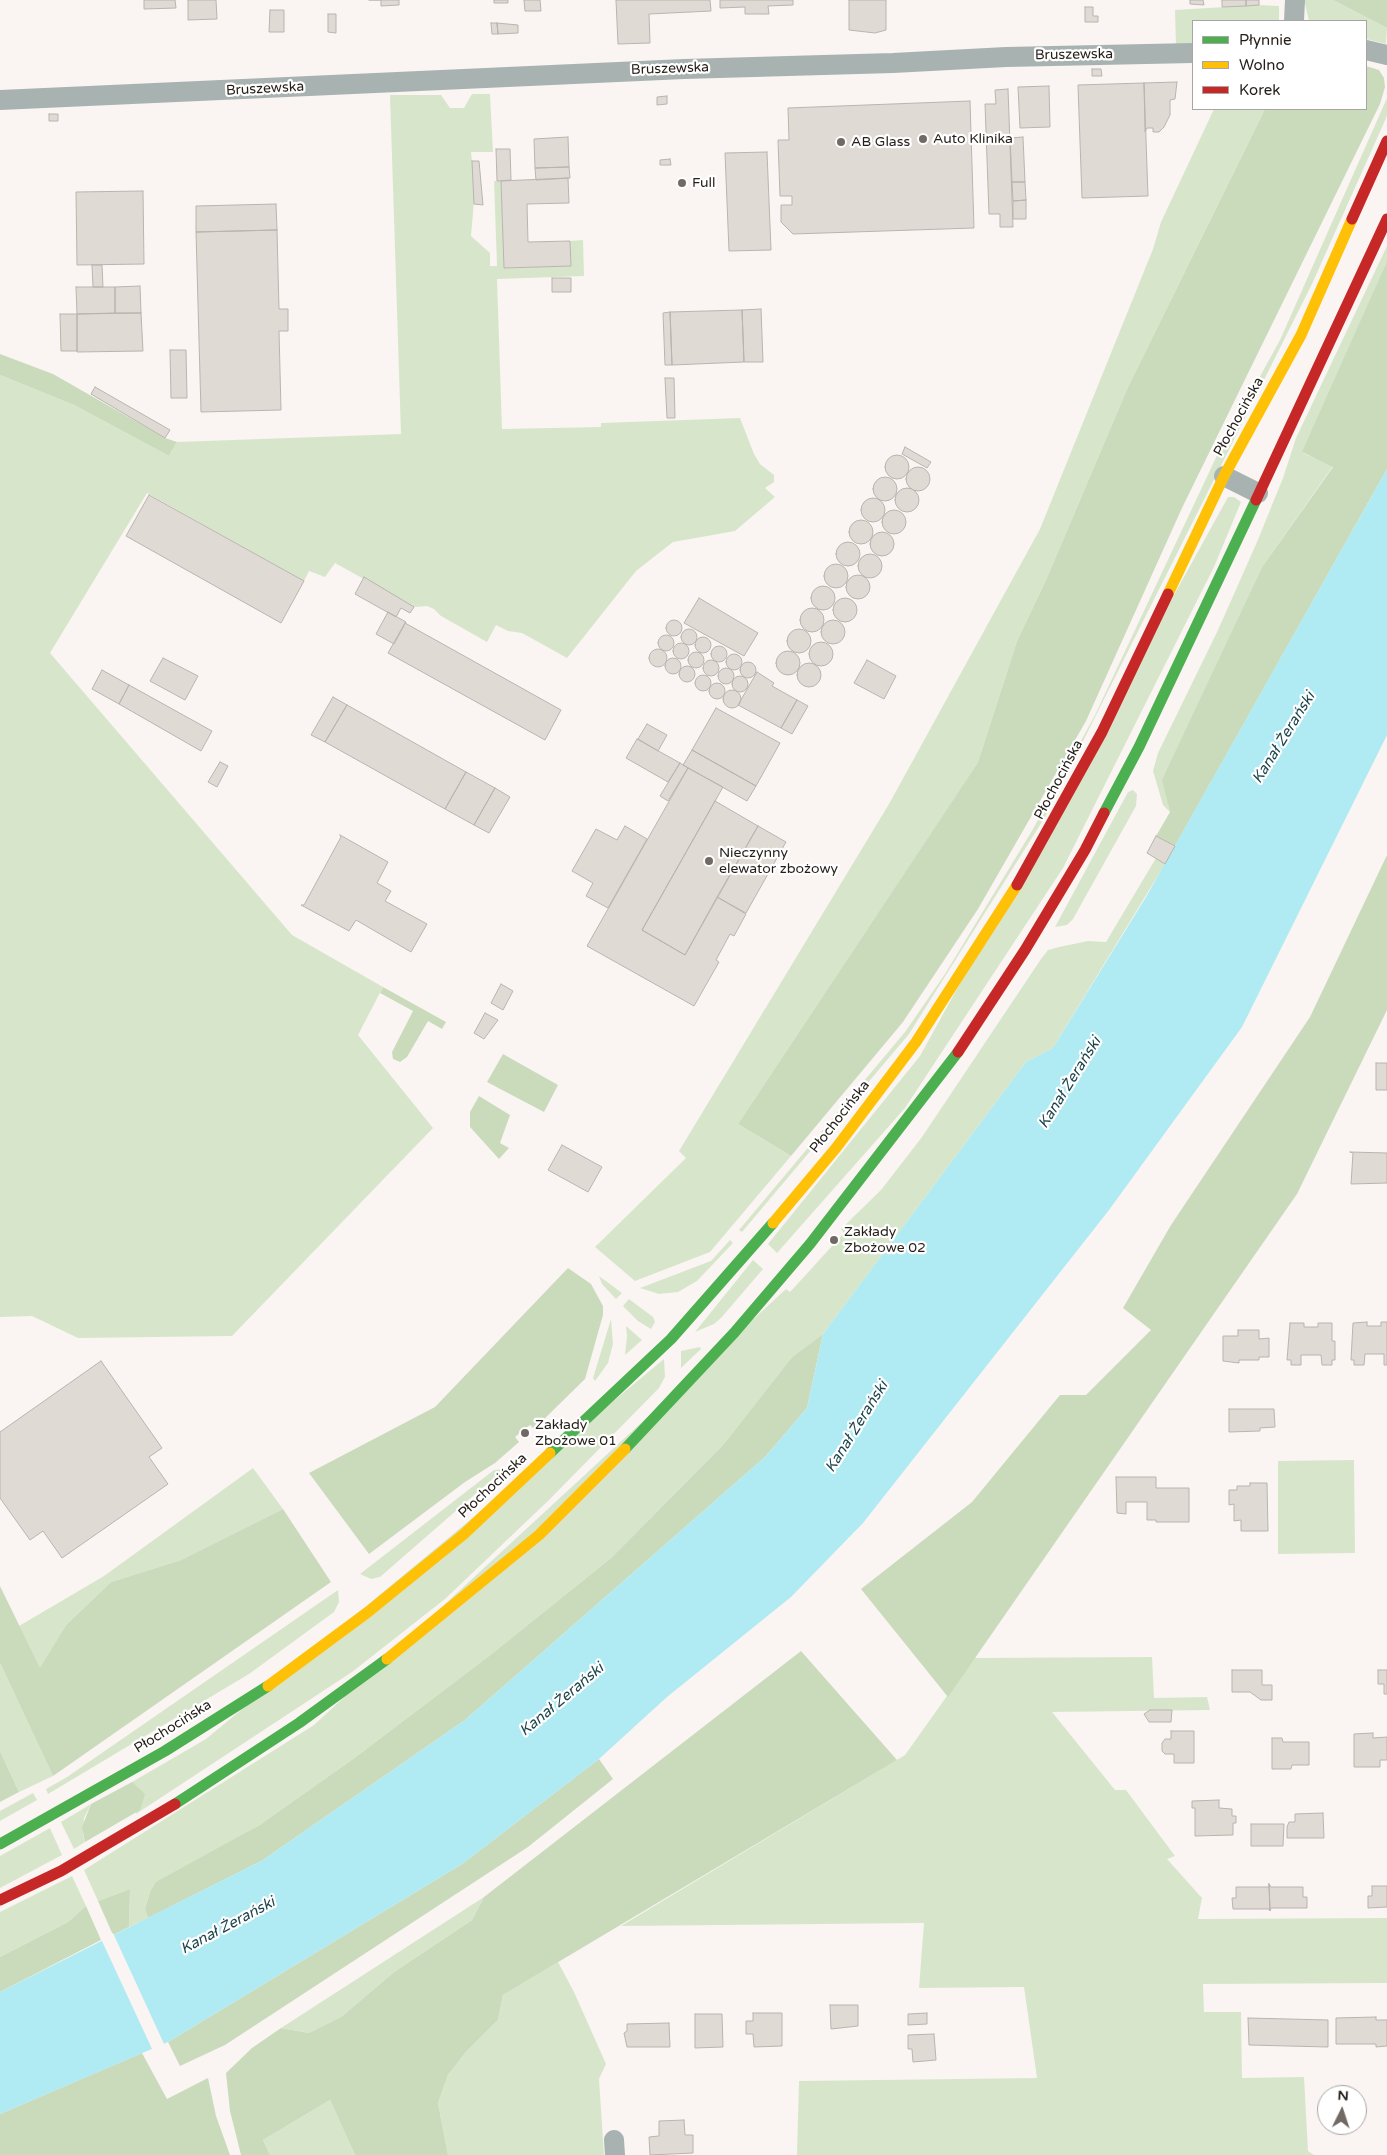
<!DOCTYPE html>
<meta charset="utf-8">
<style>
body{margin:0}
#map{position:relative;width:1387px;height:2155px;overflow:hidden;background:#faf5f2;font-family:"Varela Round",sans-serif}
canvas{display:block}
.legend{position:absolute;left:1192px;top:20px;width:175px;height:90px;box-sizing:border-box;background:#fff;border:1px solid #a8a5a3;margin:0;padding:6px 9px;list-style:none;font-size:15px;color:#251e18}
.legend li{display:flex;align-items:center;gap:10px;height:25px}
.legend b{width:25px;border:1px solid #a8a5a3}
.north{position:absolute;left:1317px;top:2085px;width:50px;height:50px;box-sizing:border-box;background:#fff;border:1px solid #a8a5a3;border-radius:50%;rotate:4deg;font-size:14px;font-weight:700;line-height:20px;text-align:center;color:#251e18}
.north::after{content:'';display:block;margin:auto;width:18px;height:22px;background:#706964;clip-path:polygon(50% 0,100% 100%,50% 72%,0 100%)}
</style>
<div id="map">
<canvas width="1387" height="2155"></canvas>
<ul class="legend">
<li><b style="height:6px;background:#4caf50"></b>Płynnie</li>
<li><b style="height:6px;background:#ffc107"></b>Wolno</li>
<li><b style="height:6px;background:#c62828"></b>Korek</li>
</ul>
<div class="north">N</div>
</div>
<script>
const context = document.querySelector('canvas').getContext('2d');
context.lineJoin = 'round';
function paint(path, color) { context.fillStyle = color; context.fill(path, 'evenodd'); }
const shape = rows => new Path2D(rows.map(r => 'M' + r).join(''));
function trace(path, color, width, dash) { context.strokeStyle = color; context.lineWidth = width; context.lineCap = dash ? 'butt' : 'round'; context.setLineDash(dash || []); context.stroke(path); }
function label(font, color, halo, rows, align = 'center') {
  context.font = font + ' "Varela Round",sans-serif'; context.lineWidth = 4.5; context.setLineDash([]); context.textBaseline = 'middle'; context.strokeStyle = halo; context.fillStyle = color; for (const [text, x, y, turn = 0] of rows) {
    context.save(); context.translate(x, y); context.rotate((+turn || 0) * Math.PI / 180); context.textAlign = isNaN(turn) ? turn : align; if (halo) context.strokeText(text, 0, 0); context.fillText(text, 0, 0); context.restore();
  }
}
const green = shape([
 [1304,0,1333,0,1387,28,1386,44,1366,39,1366,21,1309,21],
 [1259,5,1279,6,1279,21,1193,21,1193,48,1176,46,1175,10],
 [472,94,490,94,493,152,471,152,475,190,471,236,490,253,490,266,497,266,494,181,501,181,504,268,571,266,570,241,583,240,584,276,497,279,502,429,601,427,601,423,740,418,754,454,760,464,774,475,774,482,765,488,775,497,735,531,673,542,636,571,567,658,522,633,508,631,496,625,487,642,441,616,434,609,427,606,414,607,335,563,325,577,309,571,304,581,147,493,50,653,292,935,383,987,358,1035,433,1128,232,1336,78,1338,32,1316,0,1317,0,375,74,405,169,456,177,442,401,434,390,95,441,95,450,108,464,108],
 [1387,98,1387,116,1312,284,1045,817,909,1034,742,1232,739,1230,905,1032,945,974,1033,829,1095,715,1220,449,1280,340],
 [1214,109,1265,109,1128,387,1046,580,1017,641,978,762,738,1124,791,1156,710,1252,635,1281,595,1247,686,1158,679,1151,889,804,1040,529,1153,249,1161,222],
 [1387,246,1387,261,1303,453,1333,466,1262,567,1163,780,1170,812,1163,805,1153,771,1158,753,1218,630,1257,542,1283,478,1296,438],
 [1228,497,1234,497,1241,502,1214,567,1063,868,905,1108,777,1253,768,1244,920,1056],
 [1133,790,1137,794,1136,806,1073,919,1067,925,1055,927,1128,792],
 [1156,858,1165,864,1053,1048,1026,1062,823,1334,792,1357,723,1445,611,1558,489,1656,353,1759,258,1826,150,1892,145,1909,148,1918,129,1927,130,1889,98,1901,84,1870,314,1725,786,1289,790,1292,844,1233,841,1229,881,1190,922,1137,1041,959,1048,950,1059,947,1088,941,1106,942],
 [730,1240,733,1243,697,1281,678,1292,659,1294,640,1288,711,1261],
 [753,1260,763,1269,721,1318,714,1324,695,1332],
 [599,1276,622,1293,616,1299,602,1284],
 [629,1299,653,1317,655,1322,651,1329,638,1321,623,1306],
 [611,1319,613,1344,608,1363,595,1381,593,1378],
 [626,1326,642,1340,625,1355,627,1336],
 [700,1347,701,1349,681,1368,681,1351],
 [664,1359,665,1377,659,1388,549,1500,445,1599,352,1672,136,1814,132,1782,206,1739],
 [1354,1460,1355,1553,1278,1554,1278,1461],
 [253,1468,283,1509,181,1560,111,1582,66,1625,40,1669,19,1626,104,1576],
 [504,1469,380,1577,371,1579,360,1574,494,1470],
 [338,1590,339,1602,334,1612,249,1674,48,1794,46,1789,67,1777],
 [1152,1657,1154,1698,1207,1697,1210,1710,1052,1712,1115,1790,1126,1790,1175,1856,1167,1859,1202,1898,1198,1919,1387,1918,1387,1983,1203,1984,1204,2012,1241,2012,1242,2078,1304,2077,1308,2151,1314,2155,797,2155,799,2081,1037,2078,1024,1987,919,1988,924,1923,621,1926,905,1755,974,1658],
 [0,1663,53,1776,19,1792,0,1751],
 [33,1793,37,1800,0,1821,0,1811],
 [91,1804,84,1818,83,1834,85,1842,74,1849,61,1822],
 [50,1828,62,1855,0,1888,0,1856],
 [72,1876,86,1906,68,1922,0,1957,0,1912],
 [484,1897,472,1920,394,1972,341,2017,309,2033,281,2028],
 [558,1962,574,1992,606,2064,599,2079,604,2155,448,2155,438,2103,448,2075,466,2052,498,2020,503,1995],
 [330,2100,355,2155,270,2155,263,2140]
]);
const forest = shape([
 [1333,0,1387,0,1387,28],
 [1366,66,1379,70,1384,78,1385,87,1380,104,1182,508,1086,721,978,909,903,1022,791,1156,738,1124,978,762,1017,641,1046,580,1128,387,1265,109,1366,109],
 [1387,261,1387,469,1175,846,1156,836,1170,812,1162,780,1262,567,1333,467,1302,452],
 [0,354,53,374,165,438,177,442,169,456,74,405,0,375],
 [1387,855,1387,1010,1297,1194,948,1697,861,1589,972,1502,1060,1395,1086,1395,1151,1330,1123,1308,1171,1225,1310,1017],
 [383,987,446,1022,442,1029,428,1021,407,1057,400,1062,393,1059,392,1052,413,1011,380,993],
 [503,1054,558,1085,544,1112,487,1082],
 [479,1096,510,1115,500,1143,509,1148,499,1159,470,1127,470,1112],
 [568,1268,591,1284,603,1306,603,1315,585,1379,534,1429,530,1425,515,1437,519,1442,495,1463,465,1482,369,1554,309,1473,435,1407],
 [823,1334,807,1408,765,1457,465,1720,263,1860,148,1918,145,1909,150,1892,156,1882,258,1826,353,1759,489,1656,611,1558,723,1445,792,1357],
 [283,1509,331,1582,53,1776,0,1663,0,1586,40,1668,66,1625,111,1582,181,1560],
 [801,1651,897,1760,503,1995,498,2020,466,2052,448,2075,438,2103,448,2155,355,2155,330,2100,263,2140,270,2155,241,2155,230,2111,226,2073,252,2048,281,2028,309,2033,341,2017,394,1972,472,1920,484,1897],
 [0,1751,19,1792,0,1802],
 [599,1759,613,1779,528,1847,225,2045,180,2066,168,2042,462,1864],
 [132,1782,145,1794,140,1810,85,1842,82,1827,91,1804],
 [130,1889,129,1927,113,1935,98,1901],
 [86,1906,101,1940,0,1992,0,1957,68,1922],
 [142,2053,167,2099,208,2078,216,2116,230,2155,0,2155,0,2114]
]);
const water = shape([
 [1387,469,1387,735,1242,1027,1109,1210,863,1523,791,1597,667,1697,599,1759,462,1864,168,2042,0,2114,0,1992,263,1860,465,1720,765,1457,807,1408,823,1334,1026,1062,1053,1048,1146,897]
]);
const pier = shape([
 [113,1933,165,2046,153,2051,101,1939]
]);
const building = shape([
 [144,0,175,0,176,8,144,9,144,0],
 [188,0,216,0,217,19,188,20,188,0],
 [369,0,399,0,399,5,381,6,381,0,369,0],
 [494,0,508,0,508,3,494,3,494,0],
 [524,0,540,0,541,11,525,11,524,0],
 [616,0,710,0,711,11,649,14,650,43,618,44,616,0],
 [720,0,793,0,793,5,768,6,769,14,745,14,745,7,720,8,720,0],
 [849,0,886,0,886,30,875,33,849,30,849,0],
 [1190,0,1203,0,1204,5,1190,4,1190,0],
 [1222,0,1246,0,1246,6,1222,7,1222,0],
 [1246,0,1259,0,1259,5,1246,6,1246,0],
 [1085,7,1093,7,1093,16,1098,16,1098,22,1085,22,1085,7],
 [270,10,284,10,284,32,269,32,270,10],
 [328,14,336,14,336,33,328,32,328,14],
 [491,23,497,23,498,34,492,34,491,23],
 [497,23,518,25,518,33,498,34,497,23],
 [1092,69,1101,69,1102,76,1092,76,1092,69],
 [1177,82,1175,99,1170,100,1170,115,1164,127,1159,132,1153,132,1153,128,1147,128,1145,132,1144,83,1177,82],
 [1144,83,1148,196,1082,198,1078,85,1144,83],
 [1049,86,1050,127,1020,128,1018,87,1049,86],
 [1008,89,1013,227,1000,227,1000,214,989,214,985,104,996,104,995,90,1008,89],
 [667,96,667,104,657,105,657,97,667,96],
 [970,101,974,228,793,234,781,222,781,205,792,205,792,196,780,196,778,140,789,140,788,108,970,101],
 [49,114,58,114,58,121,49,121,49,114],
 [568,137,569,167,535,168,534,139,568,137],
 [1023,137,1025,182,1012,182,1010,138,1023,137],
 [496,149,510,149,511,180,497,181,496,149],
 [767,152,771,250,729,251,725,153,767,152],
 [670,159,671,165,660,165,660,160,670,159],
 [472,161,479,161,483,205,474,204,472,161],
 [569,167,570,178,536,180,535,168,569,167],
 [568,178,569,203,527,204,528,242,570,241,571,266,504,268,501,181,568,178],
 [1012,182,1025,182,1026,200,1013,201,1012,182],
 [143,191,144,264,77,265,76,192,143,191],
 [1026,200,1026,219,1013,219,1013,201,1026,200],
 [276,204,277,230,196,232,196,206,276,204],
 [277,230,279,309,288,309,288,331,279,331,281,410,201,412,196,232,277,230],
 [92,265,102,265,103,287,93,287,92,265],
 [552,278,571,278,571,292,552,292,552,278],
 [140,286,141,313,115,313,115,287,140,286],
 [76,287,115,287,115,313,77,314,76,287],
 [761,309,763,362,744,362,742,310,761,309],
 [742,310,744,362,672,365,670,312,742,310],
 [670,312,672,365,665,365,663,313,670,312],
 [141,313,143,351,77,352,77,314,141,313],
 [60,314,77,314,77,351,61,351,60,314],
 [170,350,186,350,187,398,171,398,170,350],
 [665,378,674,378,675,418,667,418,665,378],
 [95,387,170,430,165,438,91,394,95,387],
 [905,447,931,462,927,468,902,454,905,447],
 '885 467a12 12 0 1 1 24 0a12 12 0 1 1-24 0Z',
 '906 479a12 12 0 1 1 24 0a12 12 0 1 1-24 0Z',
 '873 489a12 12 0 1 1 24 0a12 12 0 1 1-24 0Z',
 '895 500a12 12 0 1 1 24 0a12 12 0 1 1-24 0Z',
 [149,495,304,581,281,623,126,536,149,495],
 '861 510a12 12 0 1 1 24 0a12 12 0 1 1-24 0Z',
 '882 522a12 12 0 1 1 24 0a12 12 0 1 1-24 0Z',
 '849 532a12 12 0 1 1 24 0a12 12 0 1 1-24 0Z',
 '870 544a12 12 0 1 1 24 0a12 12 0 1 1-24 0Z',
 '836 554a12 12 0 1 1 24 0a12 12 0 1 1-24 0Z',
 '858 566a12 12 0 1 1 24 0a12 12 0 1 1-24 0Z',
 '824 576a12 12 0 1 1 24 0a12 12 0 1 1-24 0Z',
 '846 587a12 12 0 1 1 24 0a12 12 0 1 1-24 0Z',
 [364,577,414,607,410,613,401,608,396,617,355,594,364,577],
 '811 598a12 12 0 1 1 24 0a12 12 0 1 1-24 0Z',
 '833 610a12 12 0 1 1 24 0a12 12 0 1 1-24 0Z',
 [699,598,758,633,744,656,684,623,699,598],
 '800 620a12 12 0 1 1 24 0a12 12 0 1 1-24 0Z',
 [388,612,406,622,394,644,376,634,388,612],
 '666 628a8 8 0 1 1 16 0a8 8 0 1 1-16 0Z',
 '821 632a12 12 0 1 1 24 0a12 12 0 1 1-24 0Z',
 [405,623,561,710,545,740,388,653,405,623],
 '787 641a12 12 0 1 1 24 0a12 12 0 1 1-24 0Z',
 '681 637a8 8 0 1 1 16 0a8 8 0 1 1-16 0Z',
 '658 643a8 8 0 1 1 16 0a8 8 0 1 1-16 0Z',
 '695 645a8 8 0 1 1 16 0a8 8 0 1 1-16 0Z',
 '809 654a12 12 0 1 1 24 0a12 12 0 1 1-24 0Z',
 '673 651a8 8 0 1 1 16 0a8 8 0 1 1-16 0Z',
 '711 654a8 8 0 1 1 16 0a8 8 0 1 1-16 0Z',
 '649 658a9 9 0 1 1 18 0a9 9 0 1 1-18 0Z',
 '776 663a12 12 0 1 1 24 0a12 12 0 1 1-24 0Z',
 '688 660a8 8 0 1 1 16 0a8 8 0 1 1-16 0Z',
 '726 662a8 8 0 1 1 16 0a8 8 0 1 1-16 0Z',
 '665 666a8 8 0 1 1 16 0a8 8 0 1 1-16 0Z',
 [163,658,198,676,185,700,150,681,163,658],
 '703 668a8 8 0 1 1 16 0a8 8 0 1 1-16 0Z',
 [867,660,896,676,884,699,854,683,867,660],
 '740 670a8 8 0 1 1 16 0a8 8 0 1 1-16 0Z',
 '797 675a12 12 0 1 1 24 0a12 12 0 1 1-24 0Z',
 '679 674a8 8 0 1 1 16 0a8 8 0 1 1-16 0Z',
 '718 676a8 8 0 1 1 16 0a8 8 0 1 1-16 0Z',
 [102,670,129,685,119,704,92,689,102,670],
 [757,672,774,683,772,686,797,700,781,728,738,705,757,672],
 '695 683a8 8 0 1 1 16 0a8 8 0 1 1-16 0Z',
 '732 684a8 8 0 1 1 16 0a8 8 0 1 1-16 0Z',
 '709 691a8 8 0 1 1 16 0a8 8 0 1 1-16 0Z',
 [129,685,212,731,201,751,119,704,129,685],
 '723 699a9 9 0 1 1 18 0a9 9 0 1 1-18 0Z',
 [333,697,347,705,325,742,311,735,333,697],
 [797,700,808,706,792,734,781,728,797,700],
 [347,705,466,772,445,809,325,742,347,705],
 [716,708,780,743,756,786,692,750,716,708],
 [647,724,667,735,658,751,638,739,647,724],
 [637,739,680,763,668,782,626,758,637,739],
 [692,750,756,786,747,801,683,765,692,750],
 [220,762,228,766,217,787,208,782,220,762],
 [680,763,688,768,668,801,660,796,680,763],
 [688,768,723,787,642,930,685,955,717,897,746,914,734,936,730,934,716,960,719,962,694,1006,587,946,688,768],
 [466,772,495,788,474,825,445,809,466,772],
 [495,788,510,797,489,833,474,825,495,788],
 [715,801,758,826,685,955,642,930,715,801],
 [625,826,647,839,608,908,586,896,593,883,572,871,596,829,617,840,625,826],
 [758,826,786,842,746,913,717,897,758,826],
 [340,835,388,862,377,883,391,891,385,901,427,924,411,952,356,920,349,931,301,905,304,905,341,837,340,835],
 [1156,836,1175,846,1165,864,1147,853,1156,836],
 [501,984,513,991,503,1010,491,1003,501,984],
 [485,1013,498,1020,484,1039,474,1033,485,1013],
 [1376,1063,1387,1063,1387,1090,1376,1090,1376,1063],
 [562,1145,602,1167,588,1192,548,1170,562,1145],
 [1350,1152,1387,1153,1387,1183,1351,1184,1353,1153,1350,1152],
 [1367,1322,1367,1326,1381,1326,1381,1322,1387,1322,1387,1365,1384,1365,1384,1354,1365,1354,1364,1365,1354,1365,1354,1360,1351,1360,1353,1323,1367,1322],
 [1290,1323,1304,1323,1304,1327,1318,1327,1318,1323,1332,1323,1332,1341,1335,1341,1335,1360,1332,1360,1332,1365,1322,1365,1321,1355,1301,1355,1301,1365,1291,1365,1291,1360,1287,1360,1290,1323],
 [1238,1330,1259,1330,1259,1339,1269,1338,1269,1357,1259,1357,1259,1360,1239,1360,1239,1363,1223,1361,1223,1336,1238,1336,1238,1330],
 [101,1361,162,1448,149,1457,168,1484,62,1558,43,1531,30,1540,0,1498,0,1432,101,1361],
 [1229,1409,1274,1409,1275,1427,1260,1428,1260,1431,1229,1432,1229,1409],
 [1116,1477,1156,1477,1156,1488,1189,1488,1189,1522,1156,1522,1156,1520,1147,1520,1147,1502,1126,1502,1126,1514,1117,1513,1116,1477],
 [1250,1483,1267,1483,1268,1531,1241,1531,1241,1520,1234,1521,1234,1504,1229,1505,1229,1490,1237,1490,1237,1486,1250,1486,1250,1483],
 [1232,1670,1262,1670,1262,1685,1272,1685,1272,1700,1261,1700,1250,1692,1232,1692,1232,1670],
 [1378,1670,1387,1670,1387,1694,1384,1694,1384,1684,1378,1684,1378,1670],
 [1150,1710,1172,1710,1171,1722,1149,1722,1144,1714,1150,1710],
 [1171,1731,1194,1731,1194,1763,1174,1763,1174,1754,1165,1754,1162,1751,1162,1743,1165,1739,1171,1739,1171,1731],
 [1373,1733,1373,1738,1387,1737,1387,1760,1380,1760,1380,1767,1354,1767,1354,1734,1373,1733],
 [1272,1738,1282,1738,1283,1742,1309,1742,1309,1765,1292,1765,1291,1769,1272,1769,1272,1738],
 [1219,1800,1219,1808,1232,1809,1232,1816,1236,1816,1236,1823,1233,1823,1233,1835,1195,1836,1195,1808,1192,1808,1192,1801,1219,1800],
 [1323,1813,1324,1838,1287,1838,1287,1827,1289,1822,1295,1822,1295,1814,1323,1813],
 [1251,1824,1284,1824,1283,1846,1251,1846,1251,1824],
 [1269,1884,1271,1887,1303,1887,1303,1897,1307,1897,1307,1908,1271,1908,1270,1911,1269,1884],
 [1269,1884,1270,1911,1269,1909,1233,1909,1232,1898,1236,1898,1236,1887,1269,1887,1269,1884],
 [1372,1886,1387,1886,1387,1907,1368,1908,1368,1896,1372,1896,1372,1886],
 [830,2005,858,2005,858,2026,831,2029,830,2005],
 [753,2013,782,2013,782,2046,754,2047,753,2034,746,2034,746,2021,753,2021,753,2013],
 [927,2013,927,2024,908,2025,908,2014,927,2013],
 [695,2014,722,2014,723,2047,695,2048,695,2014],
 [1376,2017,1376,2020,1387,2020,1387,2046,1376,2047,1376,2044,1336,2044,1336,2018,1376,2017],
 [1248,2018,1328,2020,1328,2047,1249,2045,1248,2018],
 [669,2023,670,2047,627,2047,624,2033,627,2031,627,2024,669,2023],
 [934,2034,936,2060,913,2062,912,2049,908,2049,908,2035,934,2034],
 [684,2120,685,2135,693,2135,693,2153,650,2155,649,2137,659,2136,659,2121,684,2120]
]);
const street = shape([
 [1294,21,1295,0],
 [1366,50,1387,55],
 [0,100,684,69,893,63,1006,57,1193,53],
 [1224,476,1258,493],
 [614,2140,615,2155]
]);
const fast = shape([
 [1104,813,1139,747,1256,500],
 [625,1449,734,1333,810,1244,958,1052],
 [550,1453,671,1339,773,1223],
 [175,1804,299,1723,387,1659],
 [0,1844,165,1751,268,1686]
]);
const slow = shape([
 [1168,594,1224,476,1301,335,1352,219],
 [773,1223,836,1148,916,1042,1017,885],
 [387,1659,539,1535,625,1449],
 [268,1686,368,1612,464,1534,550,1453]
]);
const jam = shape([
 [1352,219,1387,141],
 [1256,500,1387,219],
 [1017,885,1102,732,1168,594],
 [958,1052,1025,950,1085,850,1104,813],
 [0,1900,61,1871,175,1804]
]);
const markers = [
 [923,139,5,"#706964"],
 [841,142,5,"#706964"],
 [682,183,5,"#706964"],
 [709,861,5,"#706964"],
 [834,1240,5,"#706964"],
 [525,1433,5,"#706964"]
];
const streetNames = [
 ["Bruszewska",1074,55,-1],
 ["Bruszewska",670,69,-2],
 ["Bruszewska",265,89,-3],
 ["Płochocińska",1239,417,-61],
 ["Płochocińska",1059,780,-62],
 ["Płochocińska",840,1117,-52],
 ["Płochocińska",493,1486,-43],
 ["Płochocińska",173,1727,-32]
];
const poiNames = [
 ["Auto Klinika",933,139],
 ["AB Glass",851,142],
 ["Full",692,183],
 ["Nieczynny",719,853],
 ["elewator zbożowy",719,869],
 ["Zakłady",844,1232],
 ["Zbożowe 02",844,1248],
 ["Zakłady",535,1425],
 ["Zbożowe 01",535,1441]
];
const waterNames = [
 ["Kanał Żerański",1284,738,-58],
 ["Kanał Żerański",1070,1083,-58],
 ["Kanał Żerański",857,1427,-58],
 ["Kanał Żerański",562,1700,-40],
 ["Kanał Żerański",228,1926,-28]
];
paint(green, '#d7e6cb');
paint(forest, '#cadbbc');
paint(water, '#b0eaf3');
paint(pier, '#faf5f2');
paint(building, '#e0dad5');
trace(building, '#b9b4af', 1);
trace(street, '#a8b3b1', 20);
trace(fast, '#4caf50', 11);
trace(slow, '#ffc107', 11);
trace(jam, '#c62828', 11);
for (const [x, y, r, color] of markers) { const dot = new Path2D(); dot.arc(x, y, r, 0, 2 * Math.PI); context.fillStyle = color; context.fill(dot); trace(dot, '#fff', 2); }
label('14px', '#251e18', '#fff', streetNames);
label('14px', '#251e18', '#fff', poiNames, 'left');
label('italic 15px', '#1d454c', '#fff', waterNames);
</script>
